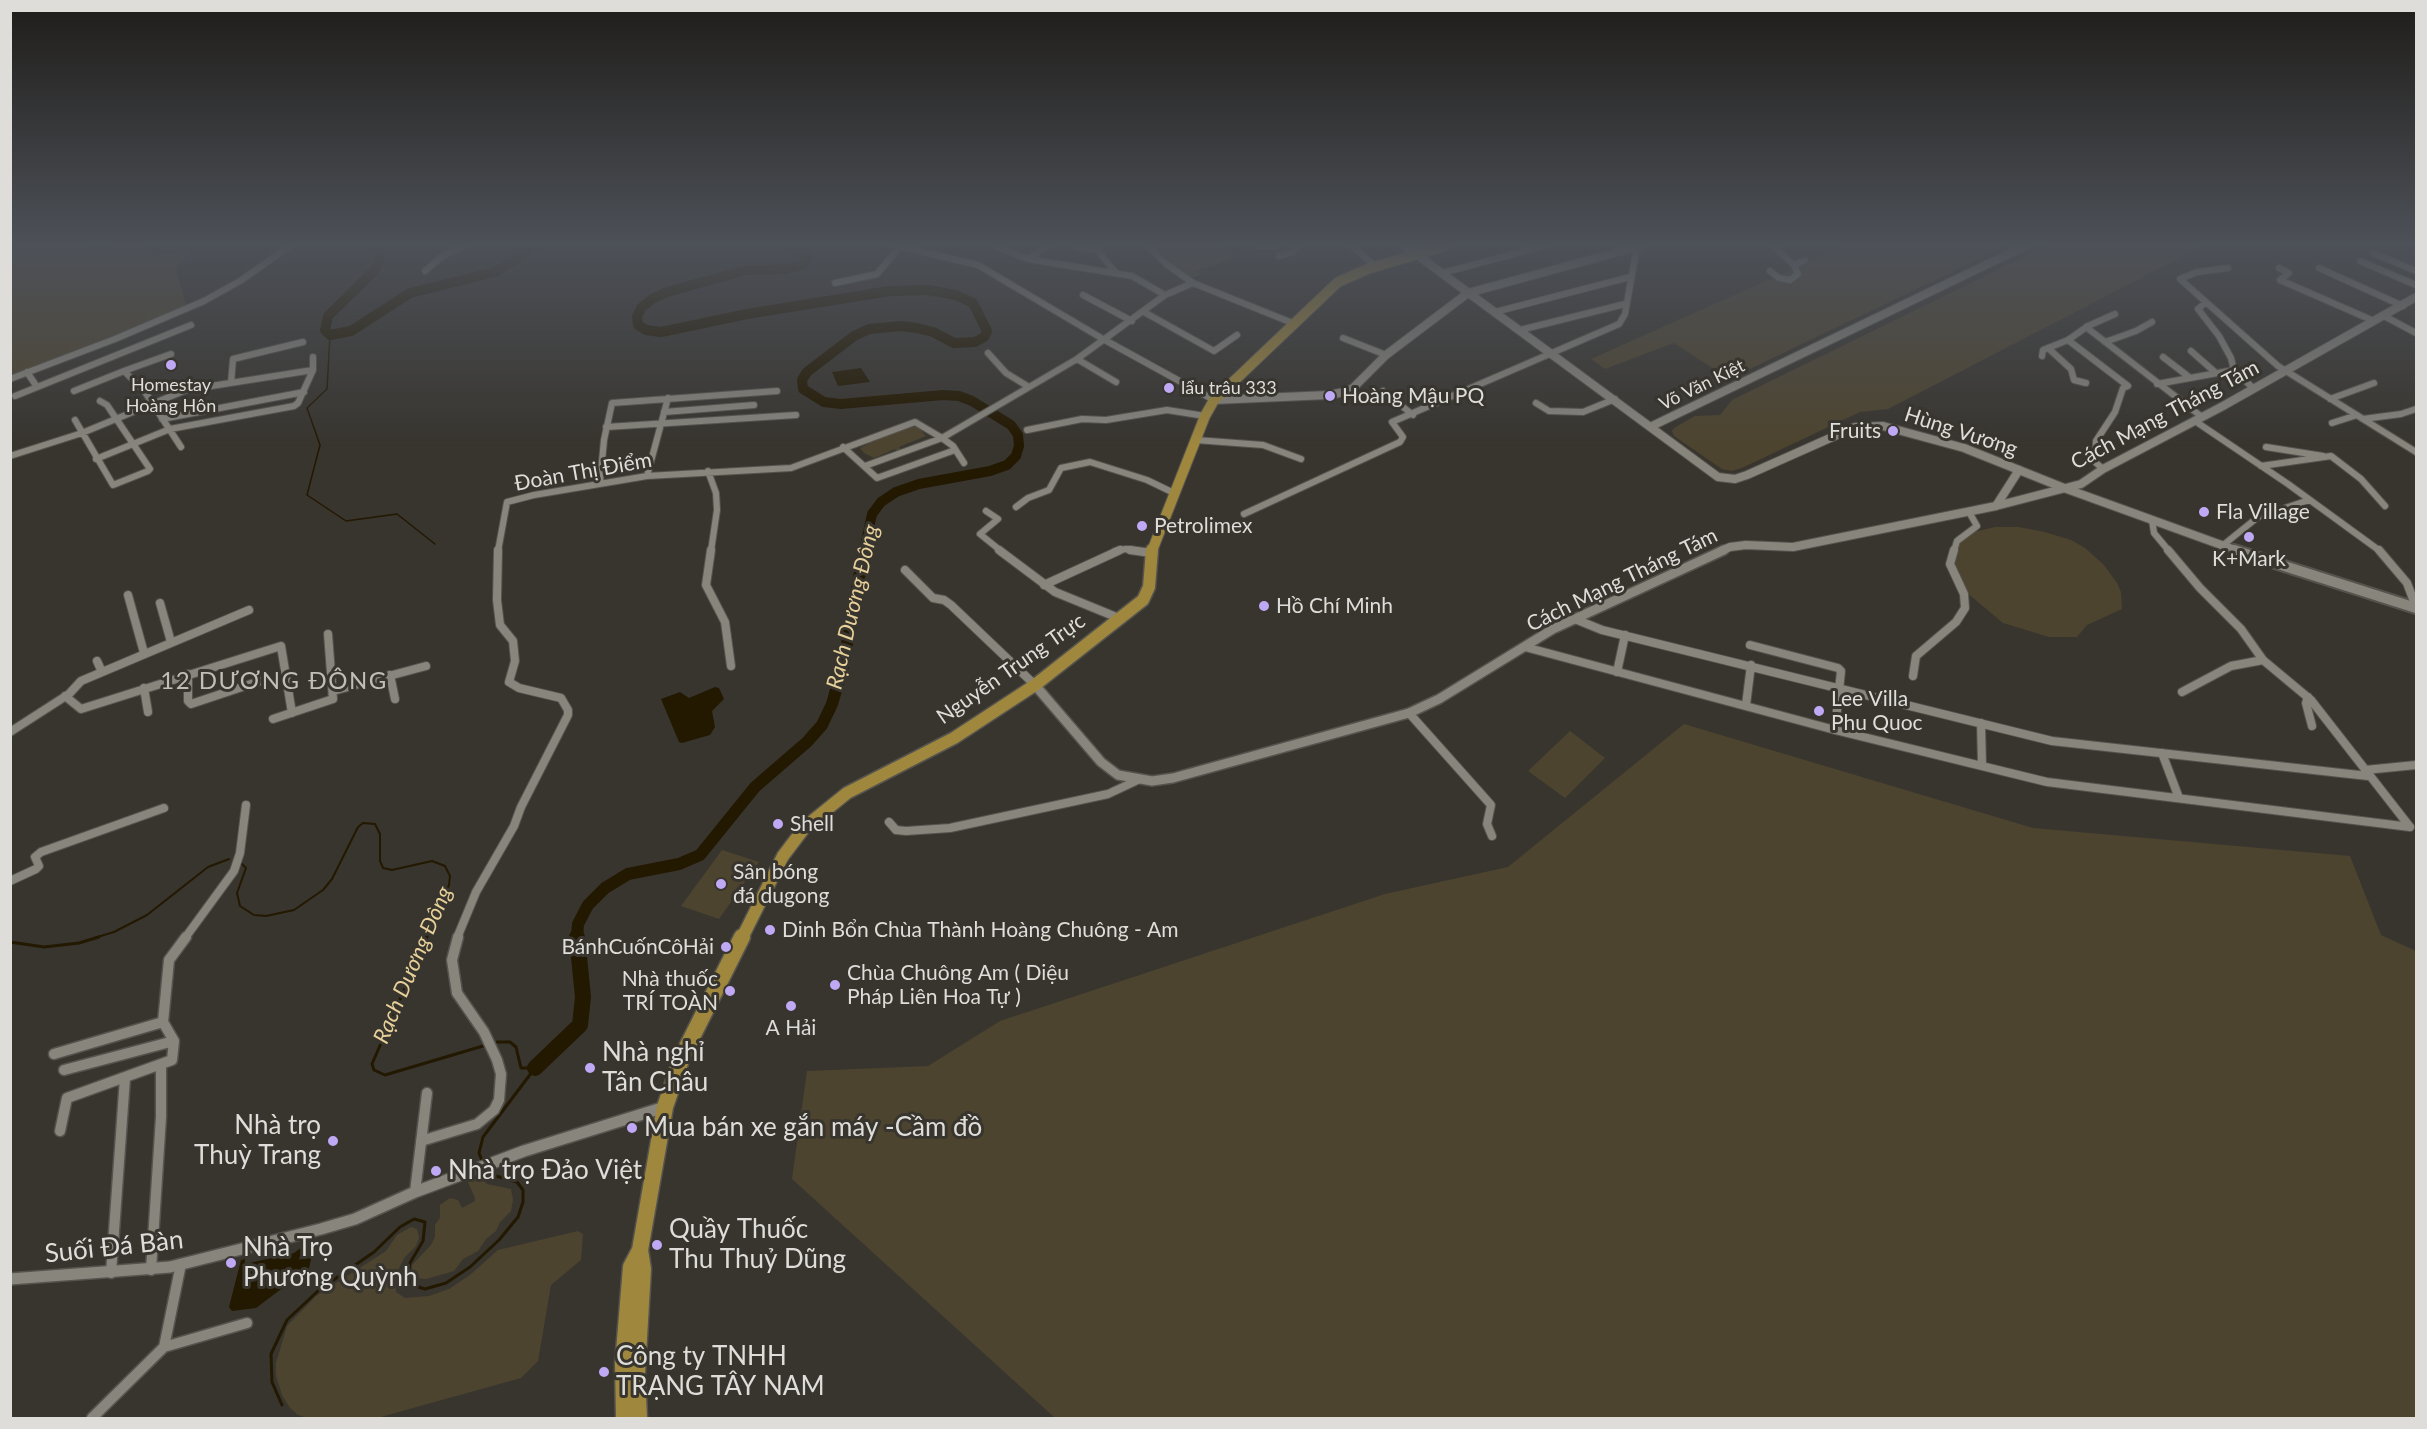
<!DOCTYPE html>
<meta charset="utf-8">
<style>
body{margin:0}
#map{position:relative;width:2427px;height:1429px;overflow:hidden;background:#38352f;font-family:Lato,sans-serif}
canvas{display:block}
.frame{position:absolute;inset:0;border:12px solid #dfddd9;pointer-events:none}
</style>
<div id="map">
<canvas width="2427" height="1429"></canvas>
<div class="frame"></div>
</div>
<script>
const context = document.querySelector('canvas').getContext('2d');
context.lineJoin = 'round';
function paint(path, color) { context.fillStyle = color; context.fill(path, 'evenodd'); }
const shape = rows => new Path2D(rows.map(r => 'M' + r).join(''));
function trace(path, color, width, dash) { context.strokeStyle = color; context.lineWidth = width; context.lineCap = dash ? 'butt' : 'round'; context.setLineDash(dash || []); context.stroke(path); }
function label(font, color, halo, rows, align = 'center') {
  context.font = font + ' Lato,sans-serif'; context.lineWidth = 6; context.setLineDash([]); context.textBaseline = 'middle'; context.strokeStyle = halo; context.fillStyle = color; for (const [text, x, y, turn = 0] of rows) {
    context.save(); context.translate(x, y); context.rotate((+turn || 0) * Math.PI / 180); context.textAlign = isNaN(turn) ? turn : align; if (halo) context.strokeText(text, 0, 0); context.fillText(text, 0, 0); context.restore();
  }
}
const green = shape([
 [11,246,84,246,93,251,111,250,115,246,141,246,153,255,184,251,190,253,176,268,186,305,180,311,11,378],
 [1153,246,1224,246,1236,255,1232,259,1196,271,1200,275,1192,278,1180,271],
 [1844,246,2006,246,1729,379,1674,343,1605,369,1591,359],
 [2046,246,2203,246,1888,409,1860,412,1744,467,1732,471,1722,469,1674,436,1672,431,1674,428,1695,416,1720,415,1732,400],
 [913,427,918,427,926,436,899,447,902,451,899,452,895,449,874,458,864,453,860,448,868,444,866,441],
 [1995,527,2019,527,2045,532,2071,540,2085,548,2104,565,2117,583,2121,592,2122,609,2087,625,2077,637,2049,637,2003,623,1966,592,1954,566,1954,558,1959,543,1974,532],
 [1684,724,2033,828,2350,856,2381,935,2416,951,2416,1418,1055,1418,792,1179,807,1071,928,1066,1000,1021,1385,894,1508,867],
 [1570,731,1605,758,1565,798,1528,771],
 [722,850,759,862,719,919,681,906],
 [470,1176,482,1179,487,1184,511,1189,513,1200,511,1211,500,1222,496,1231,486,1239,478,1251,463,1259,454,1271,426,1279,416,1278,412,1275,412,1265,431,1245,435,1237,435,1225,440,1218,440,1205,450,1198,458,1200,462,1208,475,1201,475,1198,467,1180],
 [411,1227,417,1229,419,1238,416,1246,405,1257,397,1272,395,1283,396,1292,405,1298,429,1296,449,1289,470,1275,498,1250,578,1231,583,1234,581,1260,551,1285,538,1361,521,1378,377,1418,308,1418,298,1415,290,1408,282,1395,276,1376,276,1363,287,1326,316,1296,386,1251,397,1235]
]);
const water = shape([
 [861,368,870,382,838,386,832,372],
 [715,687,719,688,724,699,712,711,715,727,710,735,682,743,679,742,661,699,680,692,689,698],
 [302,1247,299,1260,312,1255,309,1268,256,1308,232,1311,229,1307,241,1260,245,1259,245,1264,294,1253]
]);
const streamFar2 = shape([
 [163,246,184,246],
 [330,335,327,389,307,408,320,445,307,495,346,521,397,514,435,544]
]);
const streamFar1 = shape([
 [242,864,246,868,237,893,240,906,254,915,266,916,294,910,323,890,332,879,358,827,363,823,375,824,380,834,380,861,383,868,392,870,432,861,445,866,450,876,449,885,426,938],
 [94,938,114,932,147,915,208,867,229,859]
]);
const stream = shape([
 [427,937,372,1064,374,1070,385,1075,483,1046],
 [10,942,44,947,79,943,99,937],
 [497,1042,510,1042,516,1047,521,1068,535,1068],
 [483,1163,479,1153,483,1137,535,1068],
 [282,1405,272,1382,271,1354,287,1320,319,1290,374,1252,400,1227,414,1219,425,1222,423,1241,410,1263,408,1277,412,1285,425,1289,446,1283,470,1267,499,1240,518,1217,523,1202,523,1190,517,1182,496,1176,487,1170]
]);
const riverFar2 = shape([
 [372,246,378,252,379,262,374,271,328,316,325,330,330,335,351,331,410,293,495,272,535,246],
 [792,246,806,254,807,258,803,265,786,269,746,270,667,292,652,299,641,308,637,317,638,325,646,330,661,332,747,314,890,291,928,290,956,295,973,303,987,331,984,337,975,342,954,343,933,332,917,328,901,326,869,329,854,336,807,372,802,380,803,389,824,402,841,404,943,395,959,396,972,401,1011,425,1018,435,1019,446,1016,456,1007,465,990,471,919,484,896,492,881,502,872,514,864,551]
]);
const riverFar1 = shape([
 [577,938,578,924,588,905,605,888,628,874,679,864,700,855,755,787,807,742,822,725,832,704,843,666,864,550]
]);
const river = shape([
 [535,1068,580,1025,583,997,577,937]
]);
const minorFar2 = shape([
 [898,246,978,265,1103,339,1214,400],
 [995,246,1028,259,1132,276,1165,295],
 [1075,246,1098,250],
 [1094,246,1115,272],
 [1148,246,1166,264,1193,283,1295,324],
 [1261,246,1275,246],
 [1352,246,1375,266],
 [1773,246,1794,265],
 [2373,253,2416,271],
 [1279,256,1293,252,1297,248,1294,246],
 [1028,259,1047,246],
 [2360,261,2416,285],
 [2228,268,2197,272,2180,279,2278,366,2416,452],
 [2279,268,2289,273,2280,280,2374,321],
 [2319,268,2403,306],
 [425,271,441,257,462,246],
 [1770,271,1779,278,1790,280,1798,274,1794,265,1805,260],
 [1442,273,1544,246],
 [835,283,877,274,900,246],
 [1083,295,1132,321],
 [2205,303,2198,309,2219,336,2231,358,2234,370],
 [1144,312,1214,351,1237,335],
 [1495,312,1630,277],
 [2384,316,2416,333],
 [2086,327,2202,417],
 [1520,330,1625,304],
 [1343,338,1386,355],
 [2068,340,2128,386,2123,388,2115,412,2096,441,2095,462,2103,469],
 [2105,342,2136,331,2152,322],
 [2048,348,2071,369,2074,380,2086,383],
 [2191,351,2216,373],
 [988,353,1006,373,1029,387],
 [2042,356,2043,350,2068,340,2088,326,2115,314],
 [313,357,313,370],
 [2163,357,2189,377],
 [1077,359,1116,382],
 [124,371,171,354],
 [27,372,37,387],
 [10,379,115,339,204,301,240,281,287,248],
 [231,383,233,359,303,342],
 [2157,384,2234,370,2254,389],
 [74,391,124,371,145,392,181,447],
 [1383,391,1413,415],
 [15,396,191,325],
 [2330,399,2374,383],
 [1536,403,1549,411,1583,412,1615,399],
 [664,412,754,405],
 [162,419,304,392],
 [2363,419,2401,414,2416,409],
 [75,420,113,485,148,471,150,469,107,405,100,401],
 [2195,421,2288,484,2380,551],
 [2332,423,2357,415],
 [606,427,796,415],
 [1027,430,1082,419,1106,420,1167,410,1205,416],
 [1196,440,1263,445,1301,459],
 [843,447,877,478,955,450],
 [2266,447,2323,456],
 [10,456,82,433,186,390,313,370,298,403,294,406,170,429,96,459],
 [865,466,942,438,953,446,964,463],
 [2261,466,2331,456,2361,479,2385,506],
 [708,471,716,493,717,510,711,551],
 [647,476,668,398],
 [600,483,604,440,612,403,777,391],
 [1016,507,1028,498,1049,490,1061,468,1090,462,1147,480,1176,494],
 [986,511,998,519,980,534,1001,551],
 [1244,514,1400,442,1403,437,1392,422,1619,324,1625,314,1637,246],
 [2152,520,2154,533,2169,551],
 [2222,546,2258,517,2309,500],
 [498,551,507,502,534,495,647,476,791,468,915,422,942,438,1077,359,1165,295,1193,283],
 [1115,551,1126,549,1140,551],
 [1954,551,1957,541,1977,526,1969,512]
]);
const minorFar1 = shape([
 [711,550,706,585,725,622,731,666],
 [999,550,1055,592,1121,619],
 [1130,550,1151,553],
 [2168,550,2200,588,2241,629,2263,660,2311,700,2410,827],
 [2379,550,2407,583,2416,607],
 [905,570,933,598,944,600,951,605,1035,685],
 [1044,585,1120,550],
 [128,595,144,653],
 [160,603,171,642],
 [1575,619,1602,630,2052,741,2368,776],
 [1750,645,1838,668,1841,671,1835,730],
 [1525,647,1835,730,2047,782,2410,827],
 [97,661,102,672],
 [1617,672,1625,635],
 [188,674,188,701,191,704,260,681],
 [390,675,395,699],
 [1913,676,1916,656,1956,622,1965,608,1964,594,1950,564,1954,550],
 [144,688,148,712],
 [333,691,426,666],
 [2182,692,2231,666,2263,660],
 [65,696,81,709,281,646,292,713],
 [2308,697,2306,703,2312,726],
 [1746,705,1751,665],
 [1409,713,1491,805,1487,824,1492,836],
 [273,719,333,699,328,634],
 [1981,723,1982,765],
 [10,732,69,694,81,681,249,610],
 [2162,753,2179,798],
 [2365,770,2416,765],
 [889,822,896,830,906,831,950,828,1108,794,1140,779],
 [10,881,36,869,39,866,35,857,41,852,164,808],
 [185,938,234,871,240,853,246,805],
 [457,938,476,892,514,826,521,807,568,715,568,710,561,698,519,688,509,682,515,661,513,641,500,625,497,600,498,550]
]);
const minor = shape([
 [54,1054,163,1022],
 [64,1070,174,1041],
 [60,1131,67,1098,161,1064],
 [421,1141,477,1124,494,1110,499,1100,501,1074,497,1060,484,1032,457,993,452,960,458,937],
 [415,1192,427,1093],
 [151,1270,161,1117,161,1064,172,1060,174,1041,163,1022,169,960,186,937],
 [111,1273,125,1078],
 [164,1347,247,1323],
 [92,1418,164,1347,181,1264]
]);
const tertiaryFar2 = shape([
 [1214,400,1328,395,1345,392,1353,388,1386,355,1468,293,1640,246],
 [1652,426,2025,246],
 [1996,506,2019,470],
 [1721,551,1730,547,1746,545,1793,547,1996,506,2081,484,2103,469,2223,406,2416,297]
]);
const tertiaryFar1 = shape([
 [1035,685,1101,762,1118,775,1152,781,1173,778,1409,713,1439,699,1553,629,1724,550]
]);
const tertiary = shape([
 [10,1279,170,1267,321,1229,355,1219,415,1192,524,1151,665,1107]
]);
const secondaryFar1 = shape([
 [1405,246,1718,477,1735,479,1747,475,1855,427,1883,426,1964,448,2064,488,2238,551]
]);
const secondary = shape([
 [2234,550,2416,608]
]);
const primaryFar2 = shape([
 [1152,551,1205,416,1214,400,1338,282,1370,268,1445,246]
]);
const primaryFar1 = shape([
 [742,938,783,856,805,827,847,793,954,738,1035,685,1143,600,1149,587,1152,550]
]);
const primary = shape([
 [624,1418,623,1364,631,1267,640,1250,665,1107,682,1057,742,937],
 [639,1418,637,1373,643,1269,640,1250]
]);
const markers = [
 [171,365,6,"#bfa8f4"],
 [1169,388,6,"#bfa8f4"],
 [1330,396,6,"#bfa8f4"],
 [1893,431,6,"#bfa8f4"],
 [2204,512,6,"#bfa8f4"],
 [1142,526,6,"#bfa8f4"],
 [2249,537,6,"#bfa8f4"],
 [1264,606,6,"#bfa8f4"],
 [1819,711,6,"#bfa8f4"],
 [778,824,6,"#bfa8f4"],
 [721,884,6,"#bfa8f4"],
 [770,930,6,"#bfa8f4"],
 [726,947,6,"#bfa8f4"],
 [835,985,6,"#bfa8f4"],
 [730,991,6,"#bfa8f4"],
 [791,1006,6,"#bfa8f4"],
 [590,1068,6,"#bfa8f4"],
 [632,1128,6,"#bfa8f4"],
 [333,1141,6,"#bfa8f4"],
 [436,1171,6,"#bfa8f4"],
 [657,1245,6,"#bfa8f4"],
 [231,1263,6,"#bfa8f4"],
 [604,1372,6,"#bfa8f4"]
];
const farPoinames = [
 ["Homestay",171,385],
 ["Hoàng Hôn",171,406],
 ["lẩu trâu 333",1181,388,"left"]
];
const farStreetnames = [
 ["Võ Văn Kiệt",1702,385,-26]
];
const poiNames = [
 ["Hoàng Mậu PQ",1342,396],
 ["Fruits",1881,431,"right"],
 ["Fla Village",2216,512],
 ["Petrolimex",1154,526],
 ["K+Mark",2249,559,"center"],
 ["Hồ Chí Minh",1276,606],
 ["Lee Villa",1831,699],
 ["Phu Quoc",1831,723],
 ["Shell",790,824],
 ["Sân bóng",733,872],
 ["đá dugong",733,896],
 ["Dinh Bổn Chùa Thành Hoàng Chuông - Am",782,930],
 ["BánhCuốnCôHải",714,947,"right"],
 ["Chùa Chuông Am ( Diệu",847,973],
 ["Pháp Liên Hoa Tự )",847,997],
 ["Nhà thuốc",718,979,"right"],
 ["TRÍ TOÀN",718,1003,"right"],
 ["A Hải",791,1028,"center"]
];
const streetNames = [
 ["Cách Mạng Tháng Tám",2165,415,-28],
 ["Hùng Vương",1961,432,18],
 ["Đoàn Thị Điểm",583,472,-10],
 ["Cách Mạng Tháng Tám",1622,580,-26],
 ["Nguyễn Trung Trực",1011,669,-35]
];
const waterNames = [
 ["Rạch Dương Đông",853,607,-77],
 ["Rạch Dương Đông",413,965,-67]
];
const quarterNames = [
 ["12 DƯƠNG ĐÔNG",274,681]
];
const nearPoinames = [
 ["Nhà nghỉ",602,1053],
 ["Tân Châu",602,1083],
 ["Nhà trọ",321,1126,"right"],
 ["Thuỳ Trang",321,1156,"right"],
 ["Mua bán xe gắn máy -Cầm đồ",644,1128],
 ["Nhà trọ Đảo Việt",448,1171],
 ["Quầy Thuốc",669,1230],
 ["Thu Thuỷ Dũng",669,1260],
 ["Nhà Trọ",243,1248],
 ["Phương Quỳnh",243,1278],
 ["Công ty TNHH",616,1357],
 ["TRẠNG TÂY NAM",616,1387]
];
const nearStreetnames = [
 ["Suối Đá Bàn",114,1247,-6]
];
paint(green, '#4d442f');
paint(water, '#231800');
trace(streamFar2, '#231800', 1.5);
trace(streamFar1, '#231800', 2);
trace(stream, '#231800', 3);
trace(riverFar2, '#231800', 10);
trace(riverFar1, '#231800', 12);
trace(river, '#231800', 16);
trace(minorFar2, '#55534d', 8);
trace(minorFar1, '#55534d', 10);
trace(minor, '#55534d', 13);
trace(tertiaryFar2, '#55534d', 10);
trace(tertiaryFar1, '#55534d', 12);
trace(tertiary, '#55534d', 14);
trace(secondaryFar1, '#55534d', 10);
trace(secondary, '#55534d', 14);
trace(primaryFar2, '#55534d', 12);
trace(primaryFar1, '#55534d', 15);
trace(primary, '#55534d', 19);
trace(minorFar2, '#88857d', 6);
trace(minorFar1, '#88857d', 8);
trace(minor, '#88857d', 10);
trace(tertiaryFar2, '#88857d', 8);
trace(tertiaryFar1, '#88857d', 9);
trace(tertiary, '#88857d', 11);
trace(secondaryFar1, '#88857d', 8);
trace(secondary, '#88857d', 10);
trace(primaryFar2, '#9f873d', 10);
trace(primaryFar1, '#9f873d', 12);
trace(primary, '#9f873d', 16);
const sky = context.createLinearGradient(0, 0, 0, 446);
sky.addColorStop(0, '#1f1d1a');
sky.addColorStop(0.55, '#4d5158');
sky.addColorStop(1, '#4d515800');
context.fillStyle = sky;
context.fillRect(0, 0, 2427, 446);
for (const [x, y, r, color] of markers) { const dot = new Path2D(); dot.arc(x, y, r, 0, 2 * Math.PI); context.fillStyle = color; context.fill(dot); trace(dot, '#38352f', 2); }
label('18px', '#dfddd9', '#38352f', farPoinames);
label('18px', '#dfddd9', '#38352f', farStreetnames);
label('21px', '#dfddd9', '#38352f', poiNames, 'left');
label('21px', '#dfddd9', '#38352f', streetNames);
label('italic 22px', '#e7d099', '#38352f', waterNames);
context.letterSpacing = '1.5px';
label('24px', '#c1beb6', '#38352f', quarterNames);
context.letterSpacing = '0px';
label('26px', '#dfddd9', '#38352f', nearPoinames, 'left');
label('26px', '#dfddd9', '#38352f', nearStreetnames);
</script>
